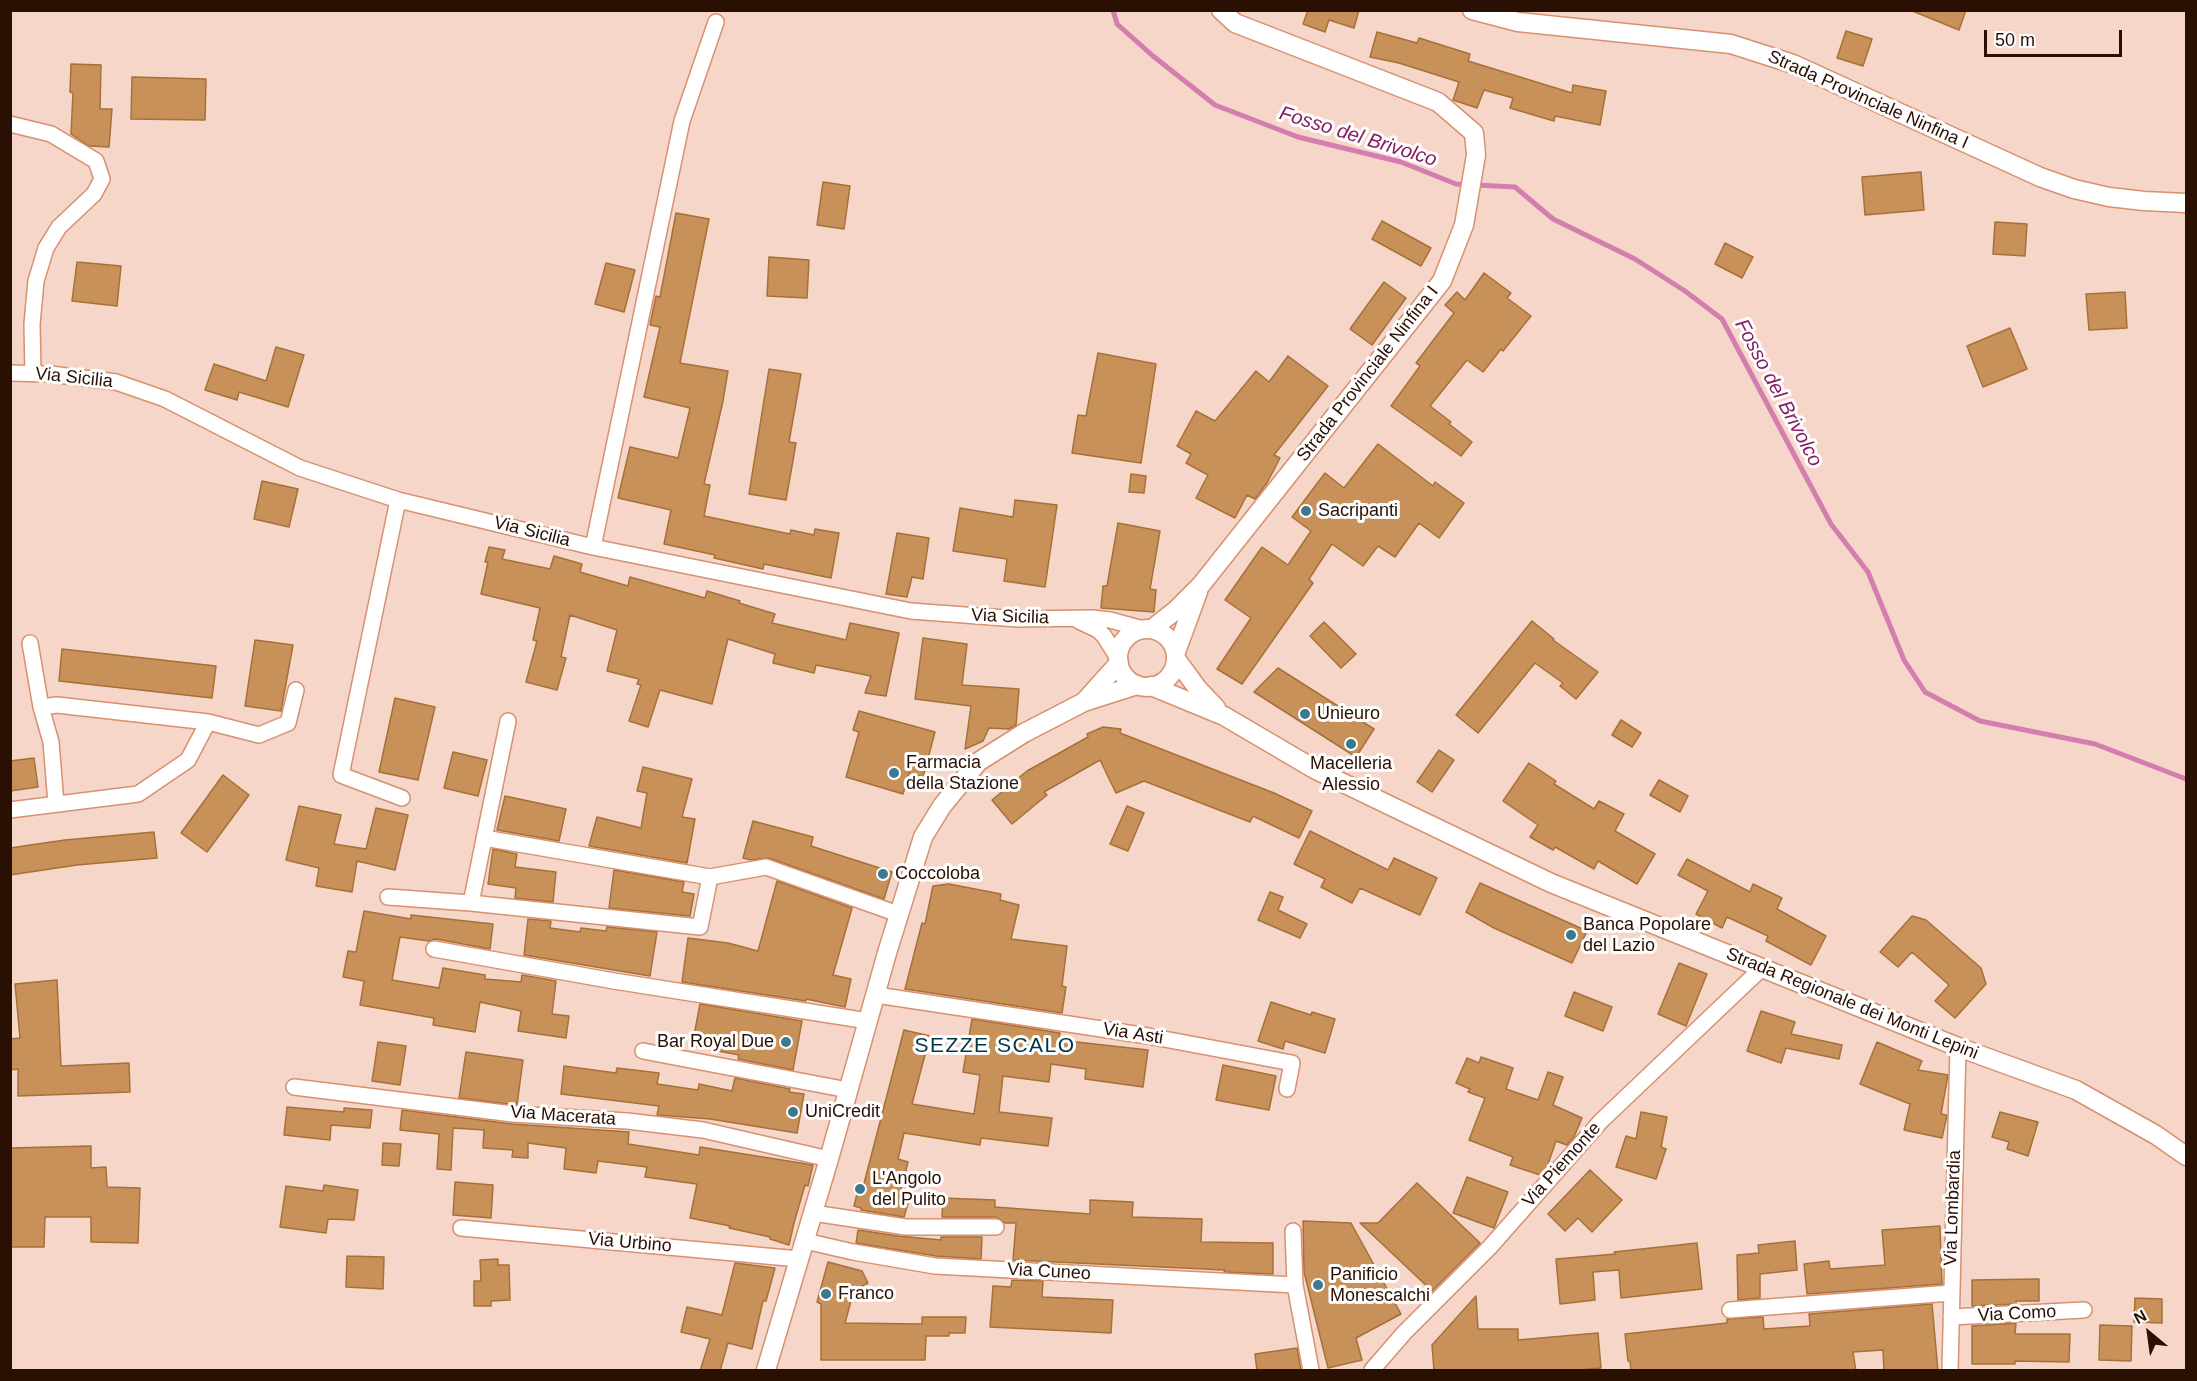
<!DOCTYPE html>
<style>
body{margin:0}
#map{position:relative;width:2197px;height:1381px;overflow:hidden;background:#f5d6c8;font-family:Arial,sans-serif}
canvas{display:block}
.frame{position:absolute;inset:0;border:12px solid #2a0f03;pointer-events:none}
.north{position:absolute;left:2119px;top:1303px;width:60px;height:60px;-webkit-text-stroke:4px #fefefe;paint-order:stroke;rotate:331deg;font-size:16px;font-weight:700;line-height:24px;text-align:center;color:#2a0f03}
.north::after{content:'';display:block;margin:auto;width:21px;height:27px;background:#2a0f03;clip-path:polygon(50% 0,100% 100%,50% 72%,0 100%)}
.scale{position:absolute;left:1984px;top:30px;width:138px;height:27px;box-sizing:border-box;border:3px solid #2a0f03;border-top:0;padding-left:8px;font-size:18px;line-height:21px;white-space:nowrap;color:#2a0f03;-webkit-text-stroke:4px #fefefe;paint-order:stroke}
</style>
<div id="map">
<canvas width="2197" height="1381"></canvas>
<div class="frame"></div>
<div class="north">N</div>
<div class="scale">50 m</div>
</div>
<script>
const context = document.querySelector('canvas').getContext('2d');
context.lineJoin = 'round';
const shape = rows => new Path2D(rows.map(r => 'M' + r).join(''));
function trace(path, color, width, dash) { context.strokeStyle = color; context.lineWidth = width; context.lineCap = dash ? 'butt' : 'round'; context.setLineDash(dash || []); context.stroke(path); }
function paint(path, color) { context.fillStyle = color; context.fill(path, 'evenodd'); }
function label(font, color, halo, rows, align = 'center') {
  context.font = font + ' Arial,sans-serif'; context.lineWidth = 6; context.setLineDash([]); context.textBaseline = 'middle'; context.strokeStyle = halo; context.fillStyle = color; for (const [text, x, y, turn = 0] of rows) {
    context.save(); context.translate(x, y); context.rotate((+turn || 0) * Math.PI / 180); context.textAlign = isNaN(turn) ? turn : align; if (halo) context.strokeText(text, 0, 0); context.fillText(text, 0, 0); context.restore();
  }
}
const stream = shape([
 [1113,10,1117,24,1153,56,1215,105,1298,137,1401,162,1456,184,1515,187,1553,219,1635,259,1685,291,1722,319,1831,524,1868,572,1904,660,1925,692,1980,721,2095,744,2186,779]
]);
const building = shape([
 [1308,10,1359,10,1354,28,1329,20,1325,32,1303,24,1308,10],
 [1910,10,1966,10,1959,30,1910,10],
 [1846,31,1872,39,1863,66,1837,58,1846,31],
 [1377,32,1417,43,1419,38,1470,54,1468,61,1572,93,1573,85,1606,91,1600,125,1555,116,1554,121,1510,108,1513,98,1484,90,1477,108,1453,100,1459,82,1399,63,1370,57,1377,32],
 [71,64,101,65,100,109,112,109,109,147,89,146,71,134,73,93,70,92,71,64],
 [132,77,206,79,205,120,131,119,132,77],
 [1921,172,1924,210,1865,215,1862,177,1921,172],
 [823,182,850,186,844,229,817,225,823,182],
 [676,213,709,219,680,363,728,371,723,401,704,484,710,485,704,516,790,534,791,530,814,535,815,529,839,533,831,578,764,564,763,569,714,558,715,555,664,544,671,510,618,498,630,447,678,458,690,408,644,397,660,327,650,325,656,296,660,297,676,213],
 [1382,221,1431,248,1421,266,1372,239,1382,221],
 [1995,222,2027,224,2025,256,1993,254,1995,222],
 [1725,243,1753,257,1742,278,1715,264,1725,243],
 [769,257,809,260,807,298,767,296,769,257],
 [77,262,121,266,117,306,72,301,77,262],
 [606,263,635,270,624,312,595,304,606,263],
 [1484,273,1511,293,1507,298,1531,316,1503,351,1501,349,1483,372,1467,360,1430,406,1451,422,1449,424,1472,442,1461,456,1391,406,1420,366,1416,363,1454,313,1445,305,1457,292,1465,300,1484,273],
 [1384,282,1406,298,1372,345,1350,329,1384,282],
 [2125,292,2127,328,2089,330,2086,294,2125,292],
 [2010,328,2027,369,1983,387,1967,346,2010,328],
 [276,347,304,355,288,407,239,392,237,400,205,390,214,364,266,381,276,347],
 [1098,353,1156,364,1141,463,1072,453,1078,415,1086,416,1098,353],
 [1288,356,1328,386,1274,455,1280,458,1267,483,1255,499,1247,495,1235,518,1196,498,1208,475,1186,463,1191,454,1177,446,1196,411,1215,421,1256,371,1269,382,1288,356],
 [769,369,801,374,789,442,796,443,786,500,749,494,769,369],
 [1378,444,1433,486,1435,482,1464,503,1439,538,1419,523,1395,557,1378,546,1363,566,1332,544,1309,579,1313,583,1242,684,1217,669,1251,618,1225,600,1262,547,1288,565,1311,531,1292,517,1325,473,1344,488,1378,444],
 [1131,474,1146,476,1144,493,1129,492,1131,474],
 [262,481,298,489,289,527,254,519,262,481],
 [1015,500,1057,505,1045,587,1004,581,1007,559,953,551,960,508,1013,517,1015,500],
 [1118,523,1160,531,1150,589,1156,590,1154,612,1101,608,1103,586,1107,586,1118,523],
 [897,533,929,538,923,579,912,577,907,597,886,594,897,533],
 [489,547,505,550,502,559,550,569,554,556,582,564,580,572,628,586,630,577,705,598,707,591,740,601,739,603,775,614,772,623,846,640,850,623,899,633,886,696,865,693,871,676,816,665,814,673,773,663,775,654,728,639,712,704,660,690,648,727,629,721,641,685,637,684,639,679,607,671,617,630,570,615,561,657,566,658,557,690,526,682,537,641,533,640,540,608,481,594,488,562,485,562,489,547],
 [1532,621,1554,639,1553,640,1598,672,1576,699,1560,686,1563,683,1535,663,1478,733,1456,715,1532,621],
 [1324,622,1356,654,1341,668,1310,636,1324,622],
 [923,638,967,644,962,685,1019,689,1016,725,1009,729,989,728,983,741,965,749,971,706,915,699,923,638],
 [255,640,293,645,281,711,245,706,255,640],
 [62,649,216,666,212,698,59,681,62,649],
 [1278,668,1374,729,1356,757,1254,692,1278,668],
 [395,698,435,707,418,780,379,772,395,698],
 [859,711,935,732,923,777,909,773,903,794,846,777,859,732,853,730,859,711],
 [1621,720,1641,733,1632,747,1612,735,1621,720],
 [1103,727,1121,729,1120,733,1274,793,1312,811,1299,838,1253,816,1250,822,1144,781,1116,793,1100,760,1044,792,1047,795,1012,824,992,800,1027,771,1088,737,1087,734,1103,727],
 [1439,750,1454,760,1432,792,1417,782,1439,750],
 [453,752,487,760,478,796,444,788,453,752],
 [34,758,38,787,10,791,10,761,34,758],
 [1529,763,1556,781,1554,784,1594,809,1599,801,1624,814,1615,831,1655,854,1637,884,1598,861,1594,869,1555,847,1553,850,1530,837,1538,825,1503,801,1529,763],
 [643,767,692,779,682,817,695,819,687,863,589,846,597,817,641,828,647,793,637,791,643,767],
 [223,775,249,795,207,852,181,833,223,775],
 [1659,780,1688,796,1680,812,1650,795,1659,780],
 [505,796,566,809,559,841,497,830,505,796],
 [299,806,341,815,334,844,366,849,376,808,408,815,395,870,357,861,352,892,316,886,319,868,286,860,299,806],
 [1127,806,1144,813,1128,851,1110,844,1127,806],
 [753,821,813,837,811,846,892,872,884,899,769,858,751,860,743,858,753,821],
 [1310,831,1388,870,1394,858,1437,878,1420,915,1360,888,1352,903,1321,887,1325,879,1294,864,1310,831],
 [154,832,157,858,77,865,10,875,10,848,65,840,154,832],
 [493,849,517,854,515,867,556,872,553,902,515,898,516,888,488,884,493,849],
 [1687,859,1750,892,1753,884,1782,898,1777,909,1826,936,1811,965,1766,941,1768,936,1727,917,1722,928,1696,914,1708,891,1678,875,1687,859],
 [614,870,684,882,682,892,694,894,690,916,609,908,614,870],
 [777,881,852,908,833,975,851,979,845,1007,806,999,806,1001,682,982,688,938,728,943,758,951,777,881],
 [1480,883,1587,931,1572,963,1494,928,1466,912,1480,883],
 [949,884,1001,894,1000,900,1019,905,1011,939,1067,946,1062,986,1066,987,1062,1013,905,989,922,923,925,924,933,886,949,884],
 [1270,892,1283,897,1278,910,1307,924,1300,938,1258,920,1270,892],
 [364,911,411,919,411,915,493,924,490,949,436,939,429,941,400,937,392,980,439,988,443,968,485,975,485,979,521,982,522,975,556,981,552,1014,569,1016,566,1038,518,1031,521,1011,480,1002,475,1032,433,1025,434,1018,360,1005,364,981,343,977,348,951,356,952,364,911],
 [1912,916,1926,920,1981,968,1986,984,1955,1018,1935,1001,1949,985,1912,952,1898,967,1880,952,1912,916],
 [528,919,551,921,550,928,580,932,581,928,606,931,607,927,657,932,650,976,524,955,528,919],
 [1679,963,1707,974,1686,1026,1658,1014,1679,963],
 [57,980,61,1066,129,1063,130,1092,18,1096,18,1069,10,1070,10,1039,20,1038,15,984,57,980],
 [1574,992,1612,1007,1603,1031,1565,1016,1574,992],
 [1271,1002,1311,1015,1312,1012,1335,1019,1325,1053,1285,1041,1283,1049,1258,1041,1271,1002],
 [700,1004,802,1021,793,1070,738,1059,739,1055,692,1046,700,1004],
 [1761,1011,1795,1022,1791,1034,1842,1045,1839,1059,1786,1048,1781,1063,1747,1051,1761,1011],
 [972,1019,1060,1033,1059,1040,1148,1050,1143,1087,1085,1079,1086,1069,1051,1064,1049,1082,1003,1076,999,1112,1052,1118,1048,1146,981,1138,980,1145,904,1133,898,1159,908,1162,899,1197,909,1200,904,1217,861,1210,861,1208,854,1206,858,1190,862,1191,904,1030,930,1036,912,1104,974,1114,980,1075,963,1072,972,1019],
 [378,1042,406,1046,400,1085,372,1081,378,1042],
 [1877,1042,1922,1061,1918,1070,1948,1075,1941,1114,1947,1115,1942,1138,1904,1130,1910,1104,1860,1084,1877,1042],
 [466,1052,523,1060,517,1105,459,1098,466,1052],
 [1481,1057,1513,1068,1506,1089,1538,1100,1548,1072,1563,1077,1553,1105,1582,1118,1574,1137,1567,1145,1556,1141,1547,1167,1540,1175,1510,1165,1513,1157,1469,1140,1485,1098,1468,1092,1470,1089,1456,1083,1467,1058,1479,1063,1481,1057],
 [1223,1065,1276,1076,1269,1110,1216,1100,1223,1065],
 [564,1066,616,1073,617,1068,659,1073,657,1084,698,1090,699,1084,732,1091,735,1078,790,1089,789,1092,804,1094,797,1133,710,1119,657,1115,659,1106,561,1094,564,1066],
 [287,1107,344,1112,344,1108,372,1110,370,1128,331,1125,330,1140,284,1135,287,1107],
 [402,1110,512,1124,629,1132,628,1144,699,1155,700,1147,813,1165,808,1186,805,1185,794,1223,789,1245,770,1239,770,1237,729,1228,730,1226,690,1218,697,1184,645,1177,647,1167,598,1161,596,1173,564,1169,566,1148,528,1143,528,1158,512,1157,513,1150,483,1148,484,1130,453,1128,451,1170,437,1169,439,1134,400,1130,402,1110],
 [1641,1112,1667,1117,1661,1147,1666,1149,1656,1179,1616,1167,1626,1136,1636,1139,1641,1112],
 [2000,1112,2038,1122,2028,1156,2007,1149,2009,1142,1992,1137,2000,1112],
 [383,1143,401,1144,399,1166,382,1165,383,1143],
 [91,1146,91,1168,106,1167,107,1187,140,1188,138,1243,91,1242,91,1217,45,1217,44,1247,10,1247,10,1148,91,1146],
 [1590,1170,1622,1200,1592,1232,1578,1218,1565,1231,1548,1214,1590,1170],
 [1467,1177,1508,1192,1494,1228,1453,1213,1467,1177],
 [455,1182,493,1185,491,1218,453,1215,455,1182],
 [1417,1183,1480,1243,1432,1291,1360,1223,1378,1223,1417,1183],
 [324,1185,358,1190,354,1220,328,1219,326,1233,280,1227,286,1186,323,1191,324,1185],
 [943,1198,995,1200,995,1207,1090,1214,1090,1200,1133,1202,1132,1217,1202,1219,1201,1242,1273,1243,1273,1274,1224,1272,1225,1270,1013,1260,1016,1223,1005,1223,996,1217,942,1217,943,1198],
 [1303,1221,1351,1223,1401,1314,1356,1338,1362,1360,1328,1368,1304,1272,1303,1221],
 [1940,1226,1942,1284,1807,1294,1804,1264,1829,1261,1830,1269,1885,1265,1882,1230,1940,1226],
 [858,1230,898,1236,941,1240,941,1237,982,1237,981,1259,936,1256,856,1243,858,1230],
 [1795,1241,1797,1270,1760,1274,1760,1298,1738,1300,1737,1255,1759,1253,1758,1245,1795,1241],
 [1697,1243,1702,1289,1621,1298,1619,1270,1593,1272,1595,1300,1560,1304,1556,1259,1616,1254,1614,1252,1697,1243],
 [347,1256,384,1257,383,1289,346,1287,347,1256],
 [498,1259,498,1265,509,1265,510,1300,491,1301,491,1306,474,1306,474,1281,481,1281,480,1260,498,1259],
 [828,1262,862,1271,868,1283,854,1290,845,1323,922,1324,922,1317,966,1317,965,1333,949,1333,949,1336,926,1336,925,1360,821,1360,821,1304,817,1302,828,1262],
 [735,1263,775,1268,766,1301,763,1301,752,1349,728,1343,720,1371,700,1371,710,1339,681,1332,687,1307,722,1315,735,1263],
 [2039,1279,2039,1301,2016,1301,2016,1304,1972,1306,1972,1280,2039,1279],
 [1012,1280,1043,1281,1042,1297,1113,1300,1111,1333,990,1327,993,1286,1011,1287,1012,1280],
 [1476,1296,1478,1329,1518,1329,1518,1340,1598,1333,1601,1368,1566,1371,1434,1371,1432,1345,1476,1296],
 [2135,1298,2162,1299,2162,1323,2134,1322,2135,1298],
 [1932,1304,1938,1371,1884,1371,1883,1350,1853,1352,1856,1371,1631,1371,1630,1361,1628,1361,1625,1334,1727,1323,1727,1319,1763,1317,1764,1329,1810,1326,1809,1314,1932,1304],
 [2016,1323,2015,1334,2070,1334,2069,1362,2015,1361,2015,1364,1972,1364,1972,1326,2016,1323],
 [2100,1325,2132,1326,2131,1361,2099,1360,2100,1325],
 [1297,1348,1301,1371,1257,1371,1255,1354,1297,1348]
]);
const minor = shape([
 [10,124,51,134,96,161,102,179,94,194,59,227,46,248,36,281,32,324,33,373],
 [10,373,50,374,116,382,165,399,300,468,398,500,593,547,911,611,1018,619,1092,618,1110,620,1143,629],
 [398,500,341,775,402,798],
 [593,547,682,121,716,22],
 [1079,621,1098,630,1104,636,1118,658],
 [30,643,41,707,51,742,56,804],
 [41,707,57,705,208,722,259,735,288,723,296,690],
 [10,810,138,794,188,760,208,722],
 [484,838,710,877],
 [388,897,471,903,700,927,710,877,766,867,898,914],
 [471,903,508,721],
 [434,949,614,981,868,1021],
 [876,995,1148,1036,1292,1063,1287,1089],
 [643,1051,848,1090],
 [294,1087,513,1114,627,1121,703,1130,829,1159],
 [813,1213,906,1227,996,1227],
 [461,1228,799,1259],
 [1293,1231,1295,1285,1311,1370],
 [805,1241,853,1252,935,1266,1295,1285],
 [1730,1310,1951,1293],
 [1951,1317,2084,1310],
 [1372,1370,1404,1333,1490,1247,1601,1121,1762,968],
 [1950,1370,1958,1047]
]);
const tertiary = shape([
 [1472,10,1518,22,1731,44,1793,64,2040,177,2074,189,2109,197,2144,201,2186,203],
 [1152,629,1176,610,1201,585,1442,281,1464,225,1476,155,1474,133,1438,102,1235,23,1221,10],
 '1118 658a29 29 0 1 1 58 0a29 29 0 1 1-58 0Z',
 [1176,652,1198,592],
 [1176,659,1198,689,1216,708],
 [1151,686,1224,716,1316,770,1551,883,1958,1047,2076,1090,2156,1135,2186,1156],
 [1084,702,1119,663],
 [766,1370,829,1159,887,953,923,837,942,806,978,762,1024,733,1084,702,1137,685]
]);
const markers = [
 [1306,511,6,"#3c7990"],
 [1305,714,6,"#3c7990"],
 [1351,744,6,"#3c7990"],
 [894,773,6,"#3c7990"],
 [883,874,6,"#3c7990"],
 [1571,935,6,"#3c7990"],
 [786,1042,6,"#3c7990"],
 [793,1112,6,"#3c7990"],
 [860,1189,6,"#3c7990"],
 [1318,1285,6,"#3c7990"],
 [826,1294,6,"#3c7990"]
];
const streetNames = [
 ["Strada Provinciale Ninfina I",1868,100,24],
 ["Strada Provinciale Ninfina I",1368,374,-52],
 ["Via Sicilia",74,378,6],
 ["Via Sicilia",532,532,14],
 ["Via Sicilia",1010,617,2],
 ["Strada Regionale dei Monti Lepini",1852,1004,22],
 ["Via Asti",1133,1034,9],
 ["Via Macerata",563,1116,4],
 ["Via Piemonte",1562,1165,-48],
 ["Via Lombardia",1953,1208,-88],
 ["Via Urbino",630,1243,5],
 ["Via Cuneo",1049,1272,3],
 ["Via Como",2017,1314,-3]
];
const poiNames = [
 ["Sacripanti",1318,511],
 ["Unieuro",1317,714],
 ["Farmacia",906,763],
 ["della Stazione",906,784],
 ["Macelleria",1351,764,"center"],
 ["Alessio",1351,785,"center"],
 ["Coccoloba",895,874],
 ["Banca Popolare",1583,925],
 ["del Lazio",1583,946],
 ["Bar Royal Due",774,1042,"right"],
 ["UniCredit",805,1112],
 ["L'Angolo",872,1179],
 ["del Pulito",872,1200],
 ["Panificio",1330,1275],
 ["Monescalchi",1330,1296],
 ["Franco",838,1294]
];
const waterNames = [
 ["Fosso del Brivolco",1358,137,17],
 ["Fosso del Brivolco",1778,393,62]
];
const quarterNames = [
 ["SEZZE SCALO",995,1046]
];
trace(stream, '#d47daf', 5);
paint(building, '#c89159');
trace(building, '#a67038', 1.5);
trace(minor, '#d8906f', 18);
trace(tertiary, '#d8906f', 21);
trace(minor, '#fff', 15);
trace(tertiary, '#fff', 18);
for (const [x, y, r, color] of markers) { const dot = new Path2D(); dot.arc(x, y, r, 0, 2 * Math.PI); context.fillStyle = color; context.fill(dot); trace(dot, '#fefefe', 2); }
label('18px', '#2a0f03', '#fefefe', streetNames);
label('18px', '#2a0f03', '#fefefe', poiNames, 'left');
label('italic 20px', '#831d60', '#fefefe', waterNames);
context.letterSpacing = '1.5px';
label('21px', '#003748', '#fefefe', quarterNames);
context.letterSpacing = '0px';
</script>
